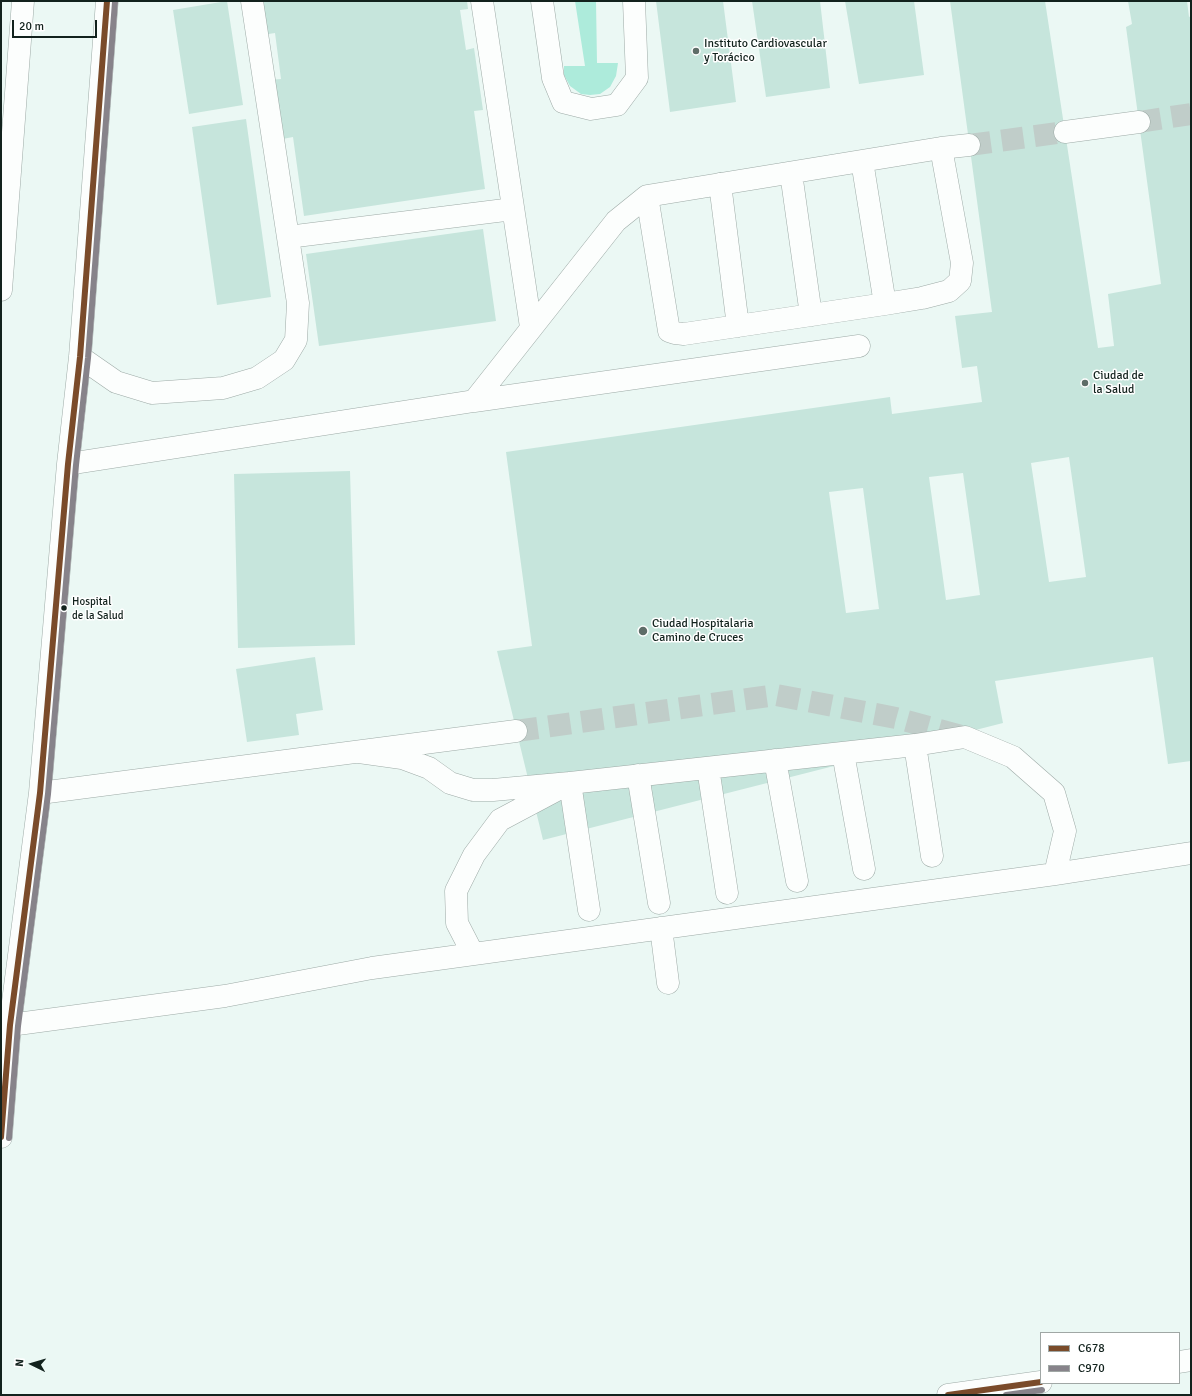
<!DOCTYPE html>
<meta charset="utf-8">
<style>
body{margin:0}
#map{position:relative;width:1192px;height:1396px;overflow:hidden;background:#ebf8f4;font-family:Signika,sans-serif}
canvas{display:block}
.frame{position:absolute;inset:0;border:2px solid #12221d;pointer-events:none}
.legend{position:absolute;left:1040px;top:1332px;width:140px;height:52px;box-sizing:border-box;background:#fff;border:1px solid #a0a7a5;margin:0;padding:5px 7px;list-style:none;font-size:12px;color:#12221d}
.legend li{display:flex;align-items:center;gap:8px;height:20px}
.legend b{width:20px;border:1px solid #a0a7a5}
.north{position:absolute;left:12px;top:1344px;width:40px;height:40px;-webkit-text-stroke:3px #fff;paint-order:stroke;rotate:275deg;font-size:11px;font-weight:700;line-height:16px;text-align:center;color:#12221d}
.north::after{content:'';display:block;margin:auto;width:14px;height:18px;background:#12221d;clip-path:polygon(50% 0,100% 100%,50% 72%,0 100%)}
.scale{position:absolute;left:12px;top:20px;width:85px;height:18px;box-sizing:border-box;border:2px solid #12221d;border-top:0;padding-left:5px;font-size:12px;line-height:14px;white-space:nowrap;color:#12221d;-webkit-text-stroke:3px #fff;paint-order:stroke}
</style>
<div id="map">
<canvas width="1192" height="1396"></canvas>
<div class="frame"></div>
<ul class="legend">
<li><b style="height:5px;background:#7a4b2a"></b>C678</li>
<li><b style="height:5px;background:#87838a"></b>C970</li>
</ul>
<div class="north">N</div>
<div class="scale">20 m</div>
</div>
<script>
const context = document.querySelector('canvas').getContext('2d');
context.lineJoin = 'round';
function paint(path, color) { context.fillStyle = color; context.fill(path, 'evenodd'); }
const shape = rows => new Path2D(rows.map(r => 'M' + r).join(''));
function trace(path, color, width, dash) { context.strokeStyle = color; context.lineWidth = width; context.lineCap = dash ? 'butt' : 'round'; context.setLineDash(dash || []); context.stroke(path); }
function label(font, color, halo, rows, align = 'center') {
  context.font = font + ' Signika,sans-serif'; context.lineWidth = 3; context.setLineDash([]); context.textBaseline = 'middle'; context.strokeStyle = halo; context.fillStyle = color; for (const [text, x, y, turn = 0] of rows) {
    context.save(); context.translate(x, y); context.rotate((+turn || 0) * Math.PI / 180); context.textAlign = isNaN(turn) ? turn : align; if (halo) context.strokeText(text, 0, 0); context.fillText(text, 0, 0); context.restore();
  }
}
const green = shape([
 [575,1,596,1,597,63,618,63,616,76,610,87,600,94,590,95,581,94,570,86,564,75,564,66,585,66]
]);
const building = shape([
 [227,1,243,105,189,114,173,10],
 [257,1,467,1,468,9,460,10,466,50,474,48,483,110,474,111,485,189,304,216,293,137,277,140,269,80,281,79,275,33,262,35],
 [656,1,723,1,736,102,670,112],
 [752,1,820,1,830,88,766,97],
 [845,1,914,1,924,75,859,84],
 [950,1,1045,1,1098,348,1114,346,1108,294,1161,284,1126,27,1132,24,1128,1,1187,1,1189,17,1191,16,1191,761,1168,764,1153,657,995,681,1003,723,543,840,497,651,532,646,506,452,890,397,892,414,982,402,977,366,962,368,955,316,992,312],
 [1069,457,1086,577,1049,582,1031,463],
 [963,473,980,595,946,600,929,477],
 [863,488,879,609,846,613,829,492],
 [246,119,271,297,217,305,192,127],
 [483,229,496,321,319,346,306,254],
 [350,471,355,645,238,648,234,474],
 [315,657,323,710,296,714,299,735,247,742,236,669]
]);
const minorTunnel = shape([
 [1139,122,1191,114],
 [969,145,1065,132],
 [516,731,776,695,896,718,965,737]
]);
const minor = shape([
 [482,1,531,327],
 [542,1,553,78,563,102,591,109,617,105,637,78,634,1],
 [1065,132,1139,122],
 [862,161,885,304],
 [791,173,811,315],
 [720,184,738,326],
 [647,196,669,331,675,333,684,334,885,304,922,298,949,291,960,281,962,263,941,148],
 [288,237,513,209],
 [1,290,23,1],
 [80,357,116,382,152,393,223,388,257,378,284,360,296,340,298,303,252,1],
 [474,401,859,346],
 [68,464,474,401,616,221,647,196,941,148,969,145],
 [915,745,932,856],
 [359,752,402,758,429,768,450,783,473,790,493,790,570,783,915,745,965,737,1013,757,1054,793,1065,831,1055,874],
 [843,753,864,869],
 [775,760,797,881],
 [708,768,727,893],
 [638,775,659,903],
 [570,783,589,910],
 [40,793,516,731],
 [661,928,668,983],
 [473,954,457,923,456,891,474,855,500,820,562,787],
 [10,1025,225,996,372,968,1055,874,1191,853],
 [1,1137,10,1025,40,793,68,464,80,357,107,1],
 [1179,1362,1191,1360],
 [948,1395,1041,1382]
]);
const bus1 = shape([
 [1,1137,10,1025,40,793,68,464,80,357,107,1],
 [948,1395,1041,1382]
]);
const bus2 = shape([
 [9,1138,18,1026,48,794,76,465,88,358,115,2],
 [1006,1395,1042,1390]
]);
const markers = [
 [696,51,4,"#5e6d68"],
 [1085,383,4,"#5e6d68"],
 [64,608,3.5,"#12221d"],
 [643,631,5,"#5e6d68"]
];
const busNames = [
 ["Hospital",72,602],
 ["de la Salud",72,616]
];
const poiNames = [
 ["Instituto Cardiovascular",704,44],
 ["y Torácico",704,58],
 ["Ciudad de",1093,376],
 ["la Salud",1093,390],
 ["Ciudad Hospitalaria",652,624],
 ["Camino de Cruces",652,638]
];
paint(green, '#adebdb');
paint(building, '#c6e5dc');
trace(minorTunnel, '#c0cdc9', 22, [22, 11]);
trace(minor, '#9daaa6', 23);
trace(minor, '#fcfefd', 22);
trace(bus1, '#7a4b2a', 6);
trace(bus2, '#87838a', 6);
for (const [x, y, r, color] of markers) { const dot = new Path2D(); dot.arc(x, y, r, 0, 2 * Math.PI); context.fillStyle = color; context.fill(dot); trace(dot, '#fff', 1.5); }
label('11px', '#12221d', '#fff', busNames, 'left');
label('12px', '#12221d', '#fff', poiNames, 'left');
</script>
